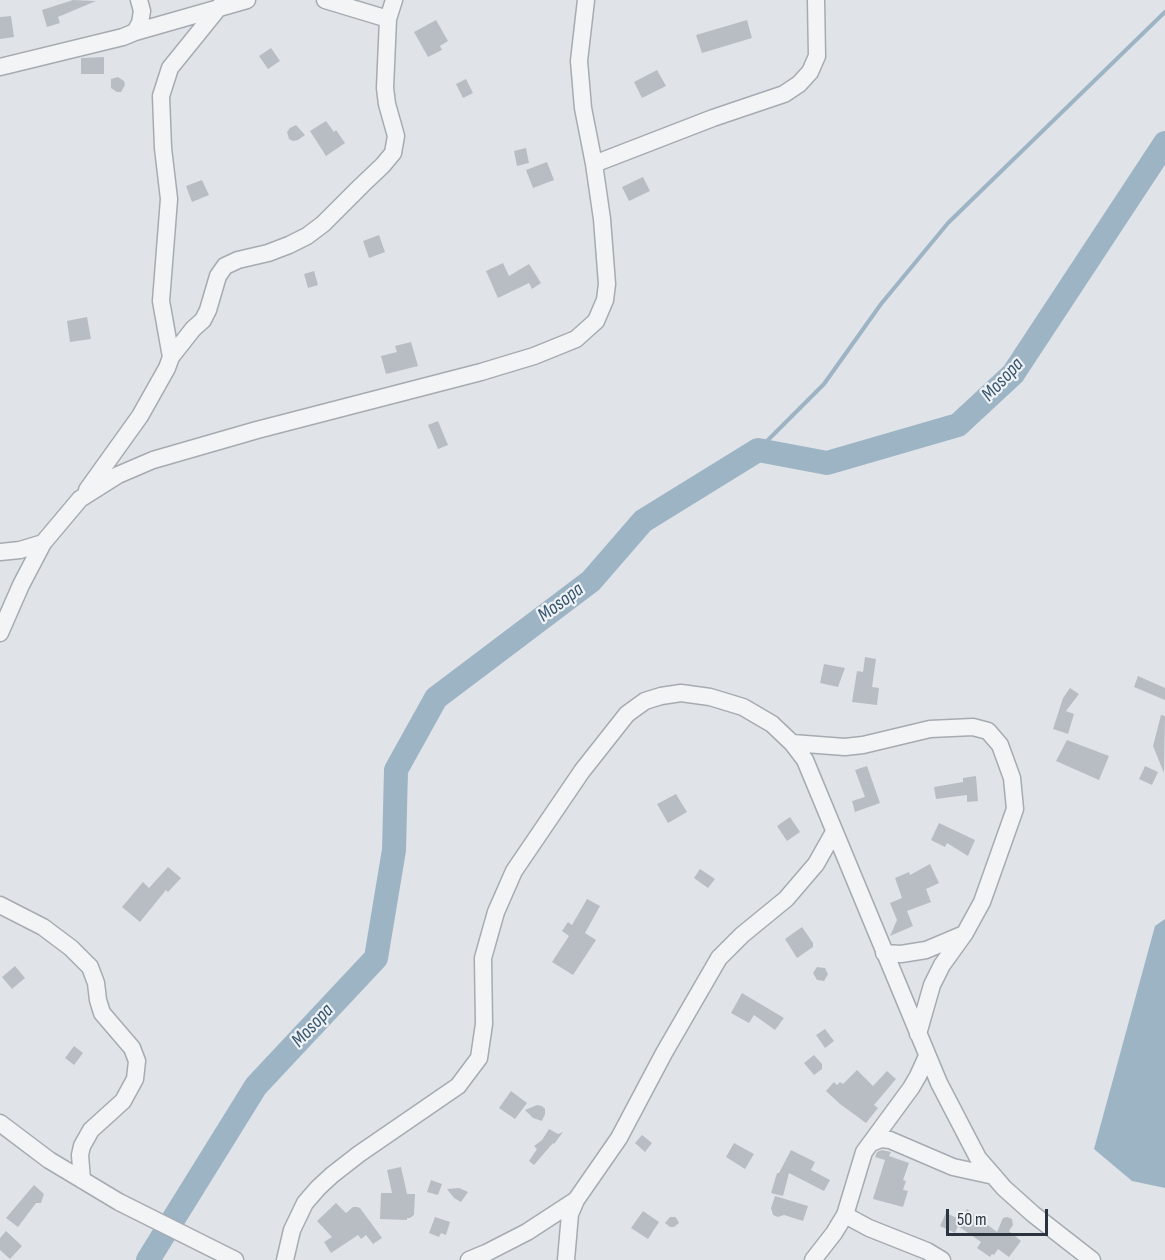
<!DOCTYPE html>
<style>
body{margin:0}
#map{position:relative;width:1165px;height:1260px;overflow:hidden;background:#e0e4e8;font-family:"Sofia Sans Condensed",sans-serif}
canvas{display:block}
.scale{position:absolute;left:946px;top:1209px;width:102px;height:27px;box-sizing:border-box;border:3px solid #2a333e;border-top:0;padding-left:8px;font-size:18px;line-height:21px;white-space:nowrap;color:#2a333e;-webkit-text-stroke:4px #eff2f5;paint-order:stroke}
</style>
<div id="map">
<canvas width="1165" height="1260"></canvas>
<div class="scale">50 m</div>
</div>
<script>
const context = document.querySelector('canvas').getContext('2d');
context.lineJoin = 'round';
function paint(path, color) { context.fillStyle = color; context.fill(path, 'evenodd'); }
const shape = rows => new Path2D(rows.map(r => 'M' + r).join(''));
function trace(path, color, width, dash) { context.strokeStyle = color; context.lineWidth = width; context.lineCap = dash ? 'butt' : 'round'; context.setLineDash(dash || []); context.stroke(path); }
function label(font, color, halo, rows, align = 'center') {
  context.font = font + ' "Sofia Sans Condensed",sans-serif'; context.lineWidth = 4.5; context.setLineDash([]); context.textBaseline = 'middle'; context.strokeStyle = halo; context.fillStyle = color; for (const [text, x, y, turn = 0] of rows) {
    context.save(); context.translate(x, y); context.rotate((+turn || 0) * Math.PI / 180); context.textAlign = isNaN(turn) ? turn : align; if (halo) context.strokeText(text, 0, 0); context.fillText(text, 0, 0); context.restore();
  }
}
const water = shape([
 [1165,919,1165,1188,1132,1181,1094,1149,1155,926]
]);
const stream = shape([
 [758,450,824,384,881,304,948,223,1165,12]
]);
const river = shape([
 [148,1260,256,1086,376,958,394,850,396,770,436,698,591,581,643,521,758,450,827,463,958,425,1013,374,1165,143]
]);
const building = shape([
 [73,0,96,1,58,17,60,23,47,27,42,10],
 [11,16,14,37,0,39,0,17],
 [436,20,448,41,440,46,442,50,428,57,414,32],
 [747,20,752,38,702,53,696,35],
 [271,48,280,61,268,69,259,56],
 [104,57,104,74,81,74,81,58],
 [657,70,666,86,642,98,634,82],
 [118,77,124,81,125,85,121,92,117,92,111,88,111,79],
 [466,79,473,93,463,98,456,84],
 [326,121,334,132,336,130,345,143,326,156,310,131],
 [296,125,305,135,298,140,293,141,289,139,287,132,290,128],
 [526,148,529,163,517,166,514,151],
 [547,162,554,180,533,188,526,170],
 [643,177,650,191,629,201,622,187],
 [202,180,209,195,192,202,186,186],
 [379,235,385,252,369,258,363,241],
 [503,263,509,276,529,264,541,283,532,289,529,283,498,298,486,271],
 [314,271,318,285,308,288,304,274],
 [87,317,91,339,70,342,67,321],
 [411,342,418,366,386,374,381,356,397,352,395,346],
 [438,421,448,445,438,449,428,425],
 [865,657,876,659,872,687,879,688,877,705,852,702,857,671,863,672],
 [824,664,845,668,838,687,820,683],
 [1138,676,1165,688,1165,700,1134,687],
 [1070,688,1079,694,1066,711,1074,714,1068,734,1053,729,1063,698],
 [1161,715,1165,716,1164,773,1153,746],
 [1067,740,1109,756,1099,780,1056,761],
 [867,766,880,803,855,812,852,801,865,797,855,770],
 [1145,766,1158,772,1152,785,1139,779],
 [976,776,978,801,967,802,967,795,936,799,934,787,963,782,963,778],
 [676,794,687,812,668,823,657,804],
 [790,817,800,832,787,841,777,826],
 [939,823,975,840,968,856,947,843,945,847,931,840],
 [930,864,939,883,926,889,931,902,907,911,913,926,890,936,897,920,890,903,902,898,895,878,909,872,910,875],
 [168,867,181,878,168,892,166,890,140,922,122,907,143,882,149,888],
 [700,869,715,879,708,888,694,878],
 [587,899,600,906,585,933,596,940,573,975,552,962,569,936,562,931,568,922,572,925],
 [802,927,813,943,813,947,797,958,785,939],
 [15,966,25,978,12,989,2,977],
 [817,967,825,968,828,974,824,981,817,980,813,973],
 [742,993,784,1018,775,1030,754,1015,749,1023,731,1013],
 [825,1029,834,1041,825,1048,816,1035],
 [74,1046,83,1053,74,1065,65,1058],
 [814,1055,822,1064,822,1069,814,1075,804,1063],
 [857,1070,873,1086,887,1071,896,1079,874,1105,878,1108,866,1123,840,1104,826,1091,834,1082,837,1085,840,1082,843,1084],
 [511,1091,527,1103,515,1119,499,1108],
 [537,1105,542,1106,545,1109,545,1114,542,1121,533,1118,525,1110],
 [549,1129,558,1134,563,1132,554,1144,553,1143,534,1165,529,1161,537,1149,534,1146,542,1140],
 [642,1135,652,1143,645,1152,635,1143],
 [734,1143,754,1154,745,1169,726,1157],
 [791,1150,815,1162,811,1170,830,1180,824,1191,789,1173,783,1196,771,1193,777,1173,779,1173],
 [882,1150,891,1152,889,1156,909,1163,903,1180,906,1181,903,1190,908,1191,903,1207,873,1199,885,1160,875,1157,877,1152],
 [401,1167,407,1194,415,1194,414,1215,410,1218,407,1218,407,1220,380,1219,381,1193,392,1193,387,1170],
 [431,1180,442,1184,438,1195,427,1192],
 [34,1185,44,1194,41,1203,36,1203,18,1227,6,1218],
 [459,1188,468,1192,461,1202,454,1198,447,1189],
 [775,1196,808,1206,803,1221,784,1215,778,1217,773,1215,771,1208],
 [336,1203,346,1213,353,1207,357,1207,360,1208,382,1238,373,1244,366,1235,361,1239,358,1235,331,1253,324,1242,332,1237,317,1221],
 [967,1209,997,1232,1003,1218,1007,1217,1012,1219,1013,1225,1009,1231,1021,1241,1009,1257,998,1249,994,1255,992,1254,990,1257,977,1248,981,1242,958,1226,955,1233,940,1226,946,1213,961,1220],
 [643,1211,659,1222,648,1239,631,1228],
 [435,1217,450,1222,446,1235,441,1233,439,1237,429,1233],
 [670,1217,675,1217,677,1219,679,1223,674,1227,670,1227,665,1223],
 [6,1231,22,1246,10,1259,0,1250,0,1238]
]);
const minor = shape([
 [325,0,388,19],
 [135,32,140,23,142,11,139,0],
 [0,67,123,37,135,32,247,0],
 [594,164,713,118,784,94,799,84,810,72,817,56,816,0],
 [171,357,161,301,169,199,163,148,161,96,170,68,225,0],
 [87,490,140,416,167,368,171,357,193,329,203,320,208,310,218,276,225,266,238,260,268,253,289,245,307,236,323,224,361,186,383,165,393,153,396,136,387,104,385,88,388,19,394,0],
 [0,552,20,550,43,543],
 [0,633,21,585,43,543,80,499,118,475,153,460,257,430,481,372,534,356,576,339,596,321,605,300,607,284,602,219,594,164,583,108,579,61,586,0],
 [792,743,845,747,863,745,930,729,973,727,988,731,1000,745,1012,778,1015,809,982,902,965,933,942,965,932,985,918,1034],
 [0,905,43,927,71,948,90,967,96,983,98,1000,102,1013,132,1048,137,1061,135,1079,123,1101,91,1130,82,1146,80,1155,82,1180],
 [884,953,901,954,926,950,964,934],
 [0,1123,49,1160,119,1202,235,1260],
 [871,1143,881,1139,890,1140,953,1167,994,1176],
 [845,1215,869,1228,927,1251,942,1260],
 [285,1260,292,1230,305,1203,318,1188,332,1175,359,1154,458,1086,479,1058,484,1024,483,958,496,912,514,871,582,771,627,714,645,701,661,696,681,693,710,697,743,707,772,724,792,743,805,760,939,1083,978,1158,1004,1188,1033,1214,1092,1260],
 [469,1260,486,1253,527,1232,576,1200],
 [566,1260,570,1214,576,1200,619,1138,664,1053,719,958,742,935,786,899,816,864,834,832],
 [813,1260,834,1233,845,1215,864,1152,911,1088,918,1076,927,1056]
]);
const waterNames = [
 ["Mosopa",1003,380,-47],
 ["Mosopa",561,603,-37],
 ["Mosopa",313,1026,-47]
];
paint(water, '#9db4c5');
trace(stream, '#9db4c5', 4);
trace(river, '#9db4c5', 24);
paint(building, '#b8bdc4');
trace(minor, '#a6abb2', 19);
trace(minor, '#f2f4f6', 16);
label('italic 20px', '#37556f', '#eff2f5', waterNames);
</script>
